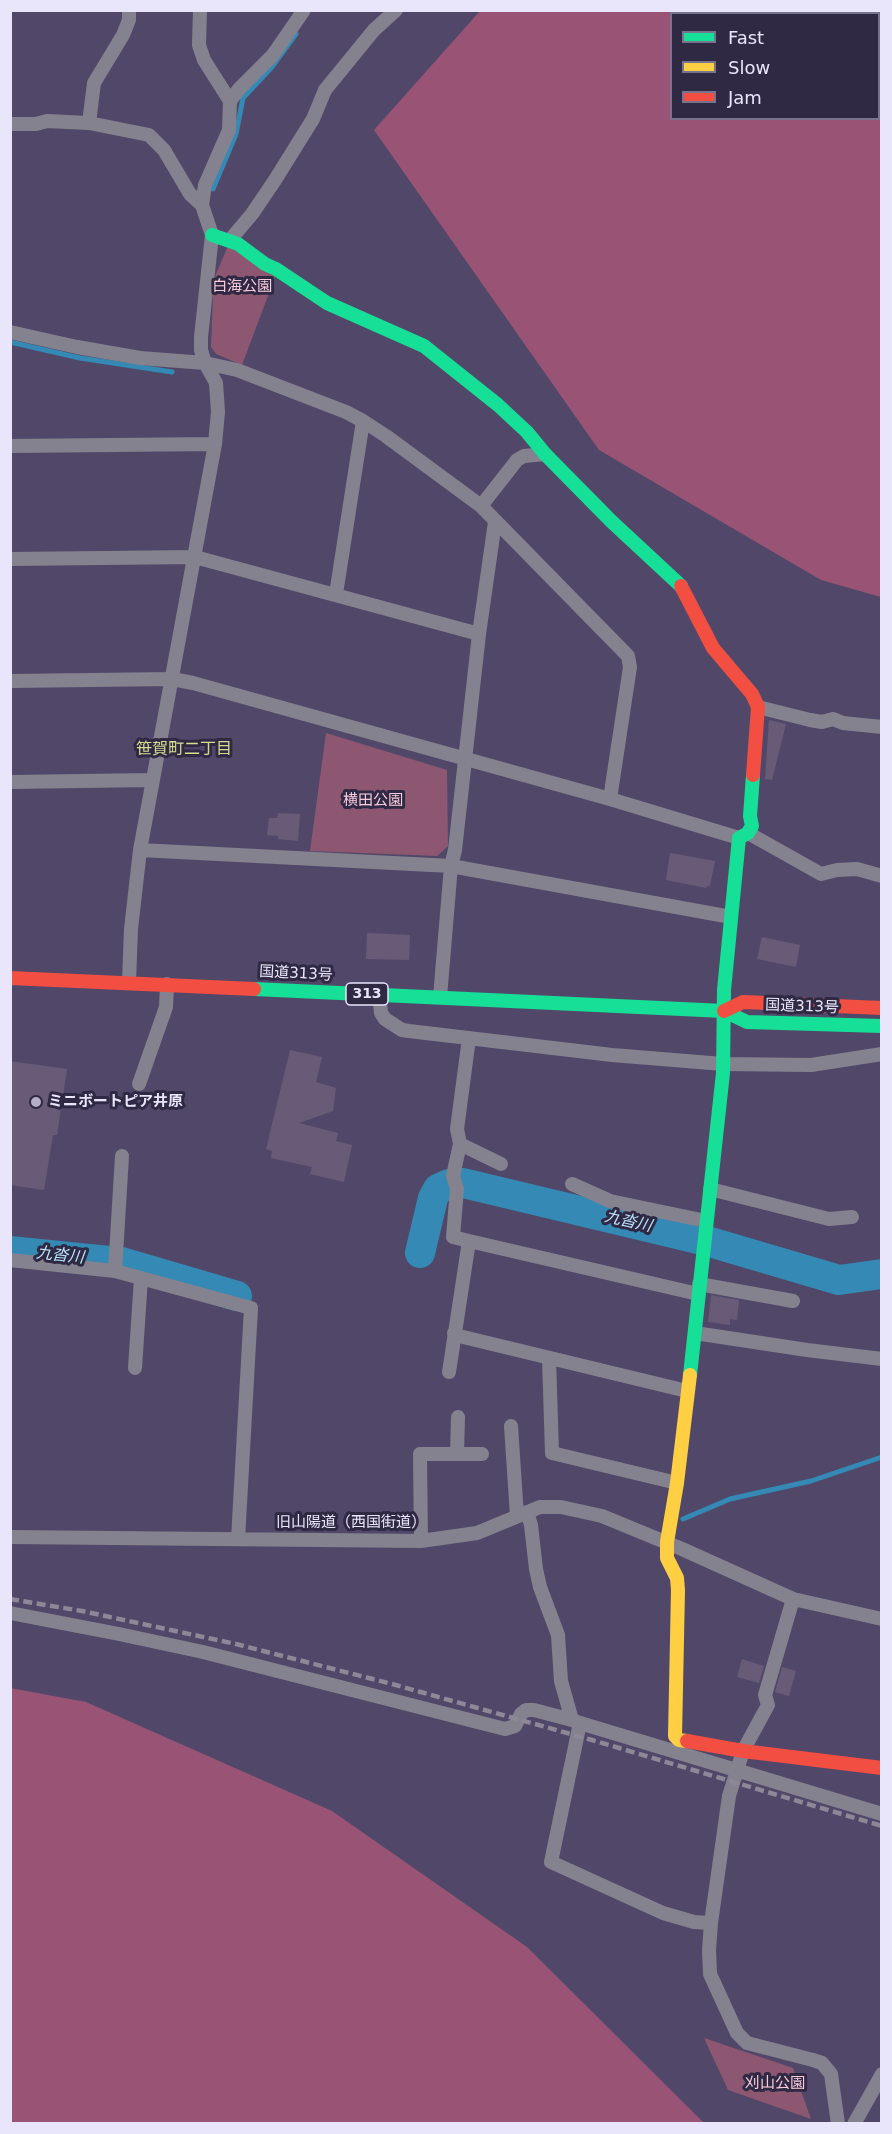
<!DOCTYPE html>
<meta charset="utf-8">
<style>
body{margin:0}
#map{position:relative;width:892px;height:2134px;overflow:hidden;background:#514869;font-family:"DejaVu Sans",sans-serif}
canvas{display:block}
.frame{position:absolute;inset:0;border:12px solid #e9e5fb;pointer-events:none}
.legend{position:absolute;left:670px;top:12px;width:210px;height:108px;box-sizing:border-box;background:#2f2944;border:2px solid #79748d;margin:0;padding:8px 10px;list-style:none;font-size:18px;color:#e9e5fb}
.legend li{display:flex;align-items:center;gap:12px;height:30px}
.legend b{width:30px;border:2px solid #79748d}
</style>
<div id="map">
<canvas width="892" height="2134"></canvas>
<div class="frame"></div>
<ul class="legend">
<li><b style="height:8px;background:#16e098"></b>Fast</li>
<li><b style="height:8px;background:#ffcf43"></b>Slow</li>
<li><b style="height:8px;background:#f24e42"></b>Jam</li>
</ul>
</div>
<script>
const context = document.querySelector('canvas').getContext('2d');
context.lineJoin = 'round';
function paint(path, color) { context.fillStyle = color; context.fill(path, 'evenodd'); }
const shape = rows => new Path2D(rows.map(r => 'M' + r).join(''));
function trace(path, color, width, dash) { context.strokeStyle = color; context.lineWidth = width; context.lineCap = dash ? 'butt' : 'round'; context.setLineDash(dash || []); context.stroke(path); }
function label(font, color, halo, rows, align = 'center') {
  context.font = font + ' "DejaVu Sans","Noto Sans JP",sans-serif'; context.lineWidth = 6; context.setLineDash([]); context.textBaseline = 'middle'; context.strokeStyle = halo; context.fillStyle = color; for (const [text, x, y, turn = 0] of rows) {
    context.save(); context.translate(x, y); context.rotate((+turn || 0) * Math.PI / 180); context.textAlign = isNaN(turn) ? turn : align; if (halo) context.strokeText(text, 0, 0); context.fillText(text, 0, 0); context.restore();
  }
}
const green = shape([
 [228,246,275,277,242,365,216,354,211,347,213,294,216,274],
 [326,733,447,770,448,846,437,856,310,851],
 [704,2038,793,2068,811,2119,728,2090]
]);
const forest = shape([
 [480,11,881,11,881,597,821,580,599,450,374,130],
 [672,14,878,14,878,118,672,118],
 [10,1688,86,1702,332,1811,527,1947,704,2123,11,2123]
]);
const stream = shape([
 [213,189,236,134,243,98,272,67,296,34],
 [10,342,80,358,172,372],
 [683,1519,730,1499,811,1481,882,1457]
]);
const river = shape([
 [10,1251,109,1261],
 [420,1253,433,1198,438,1189,449,1184,463,1183,710,1242,839,1280,882,1274],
 [121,1262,237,1296]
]);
const building = shape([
 [769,720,786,724,772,780,765,779],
 [278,813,300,814,298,841,278,839,278,836,267,835,269,818,277,818],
 [670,853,715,861,710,886,707,886,706,888,666,880],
 [367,933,410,935,409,960,366,959],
 [762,937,800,945,796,967,757,959],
 [290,1050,322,1057,316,1082,336,1088,333,1111,299,1123,338,1133,336,1141,352,1145,344,1182,310,1174,312,1167,271,1158,272,1151,266,1149],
 [10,1061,67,1069,57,1135,53,1135,44,1190,10,1185],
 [711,1295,739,1300,737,1320,730,1319,730,1325,708,1322],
 [742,1659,764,1666,759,1683,737,1677],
 [782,1667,796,1671,789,1696,775,1692]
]);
const street = shape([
 [200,10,199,45,204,60,230,101],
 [89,123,94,83,123,35,129,20,129,10],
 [10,124,36,124,47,121,89,123,149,135,164,150,190,194,202,205,212,235,201,337,201,350,205,363,216,383,218,412,215,444,140,850,131,929,129,982],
 [202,205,205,185,229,130,230,101,239,89,273,55,304,10],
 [230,240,252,214,275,180,313,119,325,90,374,30,396,10],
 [10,332,77,347,140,358,205,363,237,370,346,412,363,421,386,436,481,506,628,656,630,667,610,799],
 [10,446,215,444],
 [481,506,517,460,524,456,545,454],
 [10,559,195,557,479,634],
 [336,594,363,421],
 [10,681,172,679,193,683,610,799,739,838],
 [758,707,810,720,822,722,833,719,843,723,882,727],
 [10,782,152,780],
 [748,833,821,874,837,870,857,869,882,876],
 [140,850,451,866,731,917],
 [379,994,381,1013,385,1019,402,1030,409,1031,612,1055,723,1064,811,1065,882,1054],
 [440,997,451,866,455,850,479,634,495,522],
 [139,1084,166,1007,167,984],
 [460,1144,501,1164],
 [572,1184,610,1201,706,1221],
 [710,1189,829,1219,852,1217],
 [469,1241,698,1294],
 [10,1260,115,1271,251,1308,238,1539],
 [115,1271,122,1156],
 [699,1284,793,1301],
 [454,1333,459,1336,687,1391],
 [695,1333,807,1350,882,1359],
 [549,1358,552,1453,677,1483],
 [135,1368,141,1278],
 [449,1372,469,1241,453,1237,457,1189,453,1176,460,1144,457,1129,469,1038],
 [511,1426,517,1516],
 [457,1454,458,1417],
 [527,1512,531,1525,536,1569,540,1587,558,1635,561,1681,572,1720,580,1723,551,1862,663,1913,694,1922,711,1923],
 [10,1537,421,1541,477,1533,540,1507,561,1507,602,1516,682,1549,793,1599,882,1619],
 [421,1541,420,1454,482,1454],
 [793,1599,765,1695,768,1705,743,1751,729,1796,711,1923,709,1950,710,1974,737,2033,747,2043,813,2060,822,2063,831,2074,838,2124],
 [10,1613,119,1634,203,1652,505,1729,515,1726,521,1714,526,1710,534,1710,572,1720],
 [580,1723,882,1814],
 [854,2124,882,2074]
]);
const fast = shape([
 [212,235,238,244,265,264,276,269,327,303,424,346,498,405,527,432,545,454,611,521,681,586],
 [254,989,724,1011,747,1022,882,1026],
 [690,1375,723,1073,724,990,739,838,748,833,752,826,750,816,753,775]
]);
const slow = shape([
 [687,1741,679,1740,675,1736,678,1590,677,1578,667,1558,667,1542,677,1483,690,1375]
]);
const jam = shape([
 [681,586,713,648,752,694,758,707,753,775],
 [10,978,254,989],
 [724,1011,743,1002,882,1008],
 [687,1741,743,1751,882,1768]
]);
const rail = shape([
 [10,1599,82,1611,236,1644,392,1684,592,1740,882,1826]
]);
const markers = [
 [36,1102,6,"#b4aec8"]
];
const shields = [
 [367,994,42]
];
const shieldNames = [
 ["313",367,994]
];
const parkNames = [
 ["白海公園",242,287],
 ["横田公園",373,801],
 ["刈山公園",775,2084]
];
const streetNames = [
 ["国道313号",296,974,3],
 ["国道313号",802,1007,2],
 ["旧山陽道（西国街道）",351,1523]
];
const poiNames = [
 ["ミニボートピア井原",48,1102]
];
const neighbourhoodNames = [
 ["笹賀町二丁目",184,750]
];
const waterNames = [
 ["九沓川",628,1222,13],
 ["九沓川",60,1256,6]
];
paint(green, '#8d5771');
paint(forest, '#995475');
trace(stream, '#3489b5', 5);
trace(river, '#3489b5', 30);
paint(building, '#685b77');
trace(street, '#85828f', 14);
trace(fast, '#16e098', 14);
trace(slow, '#ffcf43', 14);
trace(jam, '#f24e42', 14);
trace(rail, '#8c8897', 4.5, [9, 4.5]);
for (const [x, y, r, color] of markers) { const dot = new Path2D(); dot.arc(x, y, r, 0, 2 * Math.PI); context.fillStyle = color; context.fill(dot); trace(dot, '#2f2944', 2); }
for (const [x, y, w] of shields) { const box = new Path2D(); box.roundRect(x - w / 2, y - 11, w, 22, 4.5); context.fillStyle = '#2f2944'; context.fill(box); trace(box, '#e9e5fb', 1.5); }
label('bold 14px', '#e9e5fb', null, shieldNames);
label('15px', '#f9cbdc', '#2f2944', parkNames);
label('15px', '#e9e5fb', '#2f2944', streetNames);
label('bold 15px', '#e9e5fb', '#2f2944', poiNames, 'left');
label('16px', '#d4dd8f', '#2f2944', neighbourhoodNames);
label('italic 16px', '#b9e4fd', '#2f2944', waterNames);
</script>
